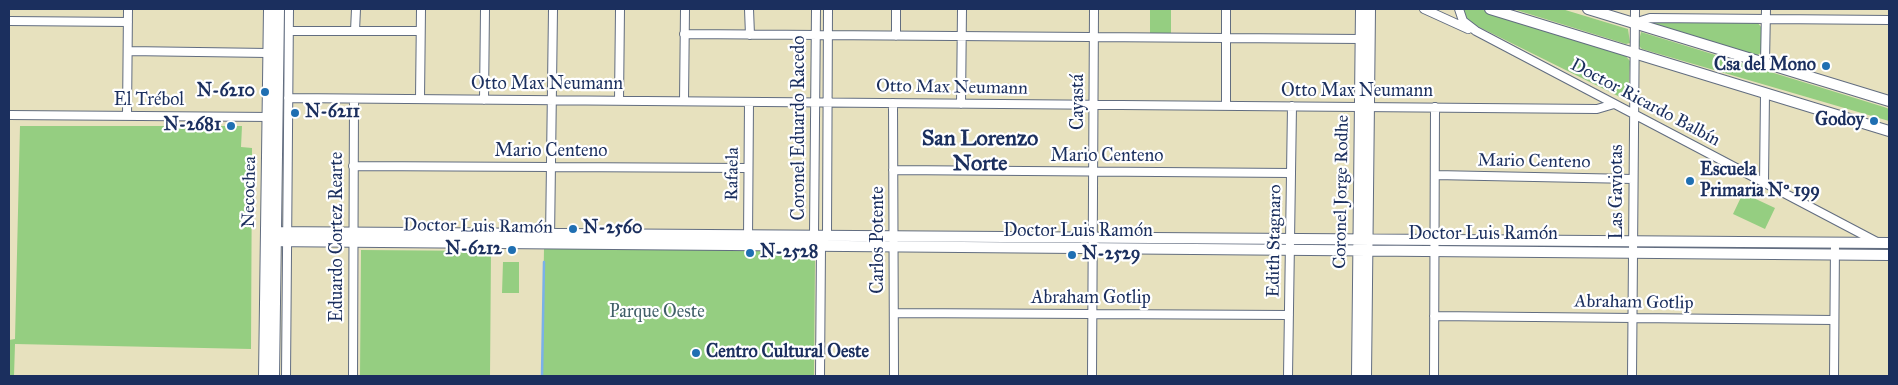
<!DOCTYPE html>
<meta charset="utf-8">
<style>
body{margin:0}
#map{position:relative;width:1898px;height:385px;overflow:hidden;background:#e7e1be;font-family:"IM FELL Great Primer",serif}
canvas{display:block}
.frame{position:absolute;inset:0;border:10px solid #1b2f5e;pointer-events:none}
</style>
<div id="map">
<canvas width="1898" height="385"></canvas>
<div class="frame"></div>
</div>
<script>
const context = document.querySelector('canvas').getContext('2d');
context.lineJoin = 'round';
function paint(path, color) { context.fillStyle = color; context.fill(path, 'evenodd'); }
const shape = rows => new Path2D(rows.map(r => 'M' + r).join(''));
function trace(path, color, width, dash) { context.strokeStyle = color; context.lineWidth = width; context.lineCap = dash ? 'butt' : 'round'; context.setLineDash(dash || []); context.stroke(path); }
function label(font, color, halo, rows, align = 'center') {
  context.font = font + ' "IM FELL Great Primer",serif'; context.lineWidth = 4.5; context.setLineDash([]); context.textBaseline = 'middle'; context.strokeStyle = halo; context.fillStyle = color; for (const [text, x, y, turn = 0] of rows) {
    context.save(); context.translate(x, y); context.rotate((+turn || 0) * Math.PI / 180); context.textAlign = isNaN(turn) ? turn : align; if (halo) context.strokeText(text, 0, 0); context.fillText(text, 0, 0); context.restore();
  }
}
const green = shape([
 [1150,9,1171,9,1171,34,1150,34],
 [1461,9,1480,9,1624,54,1630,61,1628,97,1622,98,1469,22],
 [1513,9,1562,9,1628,29,1630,43,1626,44],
 [1649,22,1757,22,1762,28,1762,52,1756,56,1649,24],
 [1641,32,1884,107,1889,109,1889,121,1642,49,1638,45],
 [20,126,242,126,241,147,252,148,251,349,15,344,14,376,9,376,9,340,15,339],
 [1743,193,1775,208,1765,229,1733,214],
 [1102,242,1281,243,1281,245,1280,247],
 [1444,244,1622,246,1623,247,1444,247],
 [1644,246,1823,247,1824,249,1646,249],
 [544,248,810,251,815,260,814,376,542,376],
 [361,250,491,251,490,376,360,376],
 [503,262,519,262,519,293,502,293]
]);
const stream = shape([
 [542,376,544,262]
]);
const minor = shape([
 [749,9,750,35],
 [816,9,814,234,818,240],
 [1424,9,1468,29],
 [1459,9,1463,21,1476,31,1877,242],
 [9,21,128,22],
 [1634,23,1650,18,1889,20],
 [289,31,420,31],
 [355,31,356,9],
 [684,34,1361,39],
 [896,36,896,9],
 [128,51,268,53],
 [1765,63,1766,9],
 [288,98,1597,109,1614,104],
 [420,99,421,9],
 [484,100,485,9],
 [619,101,620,9],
 [684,101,685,9],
 [893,103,894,376],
 [961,104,962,9],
 [1226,106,1226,9],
 [9,115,272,117],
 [127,116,128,9],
 [353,166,748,168],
 [893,170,1291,173],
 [1435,175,1633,179],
 [1764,182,1765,93],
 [550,239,553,9],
 [748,239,749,102],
 [894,313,1289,315],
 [1434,316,1834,320],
 [286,376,289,9],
 [353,376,354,99],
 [820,376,821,246,827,234,828,9],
 [1092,376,1094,9],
 [1288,376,1292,106],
 [1434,376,1435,107],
 [1632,376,1635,9],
 [1834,376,1835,243]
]);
const major = shape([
 [1490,9,1889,131],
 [1588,9,1889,101],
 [266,232,1889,243],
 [266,241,1889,255],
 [264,376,269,9],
 [274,376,279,9],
 [1357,376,1361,9],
 [1366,376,1370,9]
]);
const markers = [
 [1826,66,5,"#1f6fb2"],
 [265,92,5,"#1f6fb2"],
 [295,113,5,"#1f6fb2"],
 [1874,121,5,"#1f6fb2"],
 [231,126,5,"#1f6fb2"],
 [1690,181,5,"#1f6fb2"],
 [573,229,5,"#1f6fb2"],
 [512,250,5,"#1f6fb2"],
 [750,253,5,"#1f6fb2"],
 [1072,255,5,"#1f6fb2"],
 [696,353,5,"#1f6fb2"]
];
const poiNames = [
 ["Csa del Mono",1816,66,"right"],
 ["N-6210",255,92,"right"],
 ["N-6211",305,113],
 ["Godoy",1864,121,"right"],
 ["N-2681",221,126,"right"],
 ["Escuela",1700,171],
 ["Primaria Nº 199",1700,192],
 ["N-2560",583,229],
 ["N-6212",502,250,"right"],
 ["N-2528",760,253],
 ["N-2529",1082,255],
 ["Centro Cultural Oeste",706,353]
];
const streetNames = [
 ["Otto Max Neumann",547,85],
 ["Otto Max Neumann",952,88,1],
 ["Otto Max Neumann",1357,92],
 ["El Trébol",149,101],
 ["Cayastá",1079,102,-90],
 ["Doctor Ricardo Balbín",1645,103,28],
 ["Coronel Eduardo Racedo",800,128,-90],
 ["Mario Centeno",551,152],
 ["Mario Centeno",1107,157],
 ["Mario Centeno",1534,162,1],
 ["Rafaela",733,174,-89],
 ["Necochea",250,192,-89],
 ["Coronel Jorge Rodhe",1342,192,-89],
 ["Las Gaviotas",1618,192,-90],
 ["Doctor Luis Ramón",478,227,1],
 ["Doctor Luis Ramón",1078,232],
 ["Doctor Luis Ramón",1483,235],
 ["Eduardo Cortez Rearte",338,237,-90],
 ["Carlos Potente",879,240,-90],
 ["Edith Stagnaro",1275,241,-89],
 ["Abraham Gotlip",1091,299],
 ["Abraham Gotlip",1634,303,1]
];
const parkNames = [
 ["Parque Oeste",657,313]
];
const districtNames = [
 ["San Lorenzo",980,140],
 ["Norte",980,165]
];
paint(green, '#95ce81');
trace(stream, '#7ab1e9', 2.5);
trace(minor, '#626d80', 10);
trace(major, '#626d80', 12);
trace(minor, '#fff', 8);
trace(major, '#fff', 10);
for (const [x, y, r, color] of markers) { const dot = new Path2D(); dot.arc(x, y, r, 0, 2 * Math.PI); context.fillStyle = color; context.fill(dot); trace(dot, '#fff', 2); }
label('bold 18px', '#1b2f5e', '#fff', poiNames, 'left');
label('18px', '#1b2f5e', '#fff', streetNames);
label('18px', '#405f68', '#fff', parkNames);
label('bold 22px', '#1b2f5e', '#fff', districtNames);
</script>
